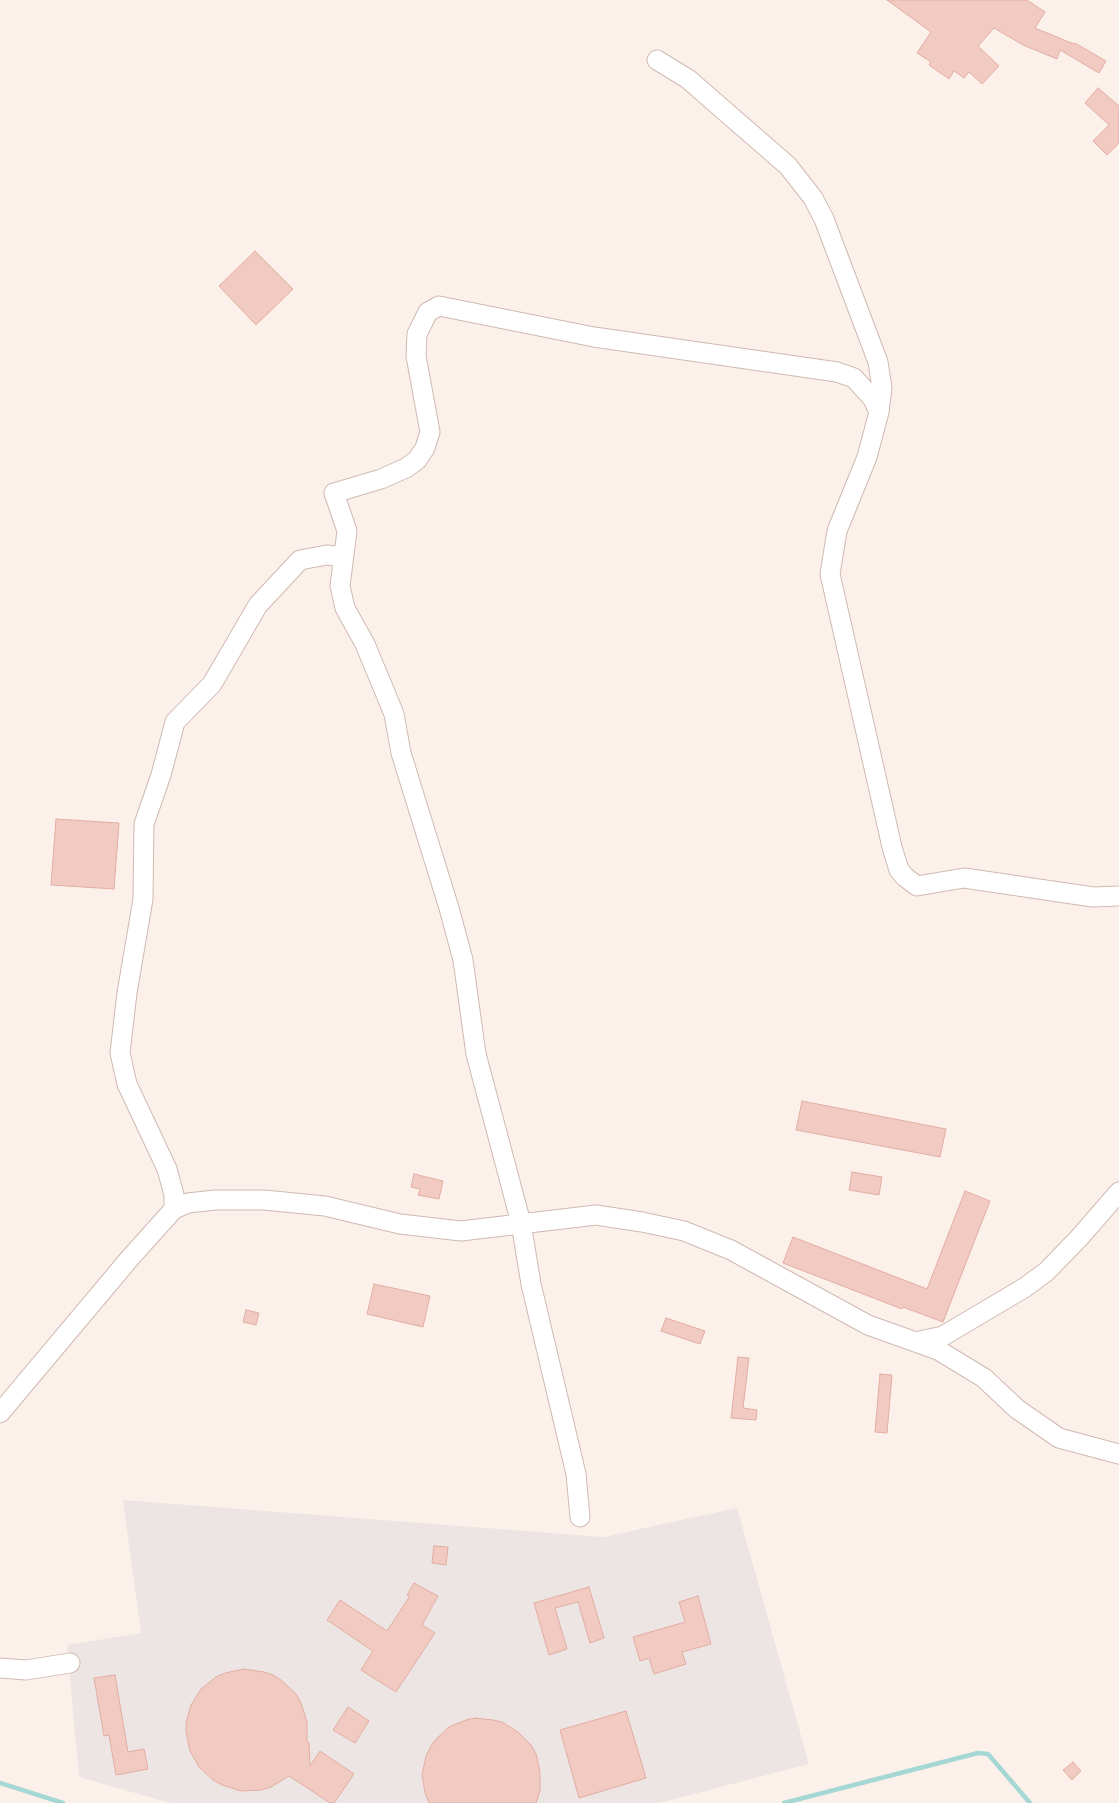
<!DOCTYPE html>
<style>
body{margin:0}
canvas{display:block;background:#fcf1ea}
</style>
<canvas width="1119" height="1803"></canvas>
<script>
const context = document.querySelector('canvas').getContext('2d');
context.lineJoin = 'round';
function paint(path, color) { context.fillStyle = color; context.fill(path, 'evenodd'); }
const shape = rows => new Path2D(rows.map(r => 'M' + r).join(''));
function trace(path, color, width, dash) { context.strokeStyle = color; context.lineWidth = width; context.lineCap = dash ? 'butt' : 'round'; context.setLineDash(dash || []); context.stroke(path); }
const industrial = shape([
 [123,1500,603,1537,737,1508,809,1764,659,1803,170,1803,79,1777,67,1645,141,1633]
]);
const stream = shape([
 [0,1783,63,1803],
 [784,1803,978,1753,988,1754,1030,1803]
]);
const building = shape([
 [887,0,1027,0,1045,12,1035,28,1074,44,1075,43,1106,61,1099,73,1060,50,1057,59,1023,45,994,28,978,46,999,66,982,84,969,72,964,78,954,71,949,79,929,65,931,62,917,53,931,32,887,0],
 [1098,88,1119,106,1119,143,1107,155,1093,141,1109,125,1085,103,1098,88],
 [255,251,293,289,256,325,219,286,255,251],
 [56,819,119,823,114,889,51,885,56,819],
 [802,1101,946,1129,940,1157,796,1130,802,1101],
 [852,1172,882,1177,879,1195,849,1190,852,1172],
 [414,1174,443,1181,439,1199,418,1195,420,1189,411,1187,414,1174],
 [965,1191,990,1201,943,1322,903,1307,902,1309,783,1263,793,1237,927,1289,965,1191],
 [374,1284,430,1296,423,1327,367,1314,374,1284],
 [246,1310,259,1313,256,1325,243,1322,246,1310],
 [666,1318,705,1331,700,1344,661,1331,666,1318],
 [738,1357,749,1358,743,1408,757,1410,756,1420,731,1418,738,1357],
 [880,1374,892,1375,887,1433,875,1432,880,1374],
 [434,1546,448,1547,446,1565,432,1563,434,1546],
 [414,1583,438,1596,422,1625,435,1633,396,1692,361,1670,373,1651,327,1620,340,1600,387,1631,410,1596,407,1595,414,1583],
 [589,1587,604,1638,590,1643,578,1602,555,1608,567,1649,549,1655,534,1603,589,1587],
 [698,1596,711,1644,682,1652,686,1664,654,1674,649,1658,640,1661,633,1637,685,1622,679,1602,698,1596],
 [244,1669,264,1672,273,1675,281,1680,296,1694,301,1703,307,1722,307,1742,309,1743,310,1766,320,1751,354,1774,334,1803,330,1803,289,1776,271,1787,261,1790,241,1791,222,1785,213,1780,199,1767,190,1751,186,1732,186,1723,191,1705,201,1689,216,1677,225,1673,244,1669],
 [115,1675,128,1752,144,1749,148,1769,116,1775,109,1735,104,1736,94,1678,115,1675],
 [348,1707,369,1721,355,1743,333,1730,348,1707],
 [626,1711,646,1778,579,1798,560,1730,626,1711],
 [475,1718,493,1720,502,1722,518,1732,531,1745,536,1754,540,1772,540,1791,536,1803,429,1803,425,1793,422,1775,426,1756,430,1748,435,1740,449,1727,466,1720,475,1718],
 [1073,1762,1081,1771,1072,1780,1063,1770,1073,1762]
]);
const minor = shape([
 [657,60,688,79,788,166,813,198,824,219,878,362,882,388,879,412,867,457,837,531,830,574,892,847,899,870,905,877,917,886,964,878,1093,897,1119,896],
 [174,1209,174,1195,167,1169,127,1084,120,1053,127,993,143,899,144,824,161,775,175,722,212,684,258,605,300,560,327,555,343,557],
 [915,1342,943,1336,1024,1288,1046,1272,1079,1238,1119,1192],
 [0,1413,130,1258,174,1209,188,1203,215,1200,264,1200,325,1206,400,1224,461,1231,596,1215,642,1222,684,1231,731,1250,868,1325,938,1350,984,1378,1017,1409,1059,1438,1119,1454],
 [580,1517,576,1474,531,1284,521,1223,476,1054,463,960,449,908,401,753,394,714,365,644,345,608,340,586,347,531,334,493,381,479,406,468,417,460,425,448,430,432,416,356,417,334,428,312,439,306,594,337,837,372,854,378,873,399,879,412],
 [0,1668,26,1670,70,1663]
]);
paint(industrial, '#ede5e3');
trace(stream, '#a5d7d4', 4.5);
paint(building, '#f1cac2');
trace(building, '#e3ada3', 1);
trace(minor, '#d0b9b2', 21);
trace(minor, '#fff', 19);
</script>
